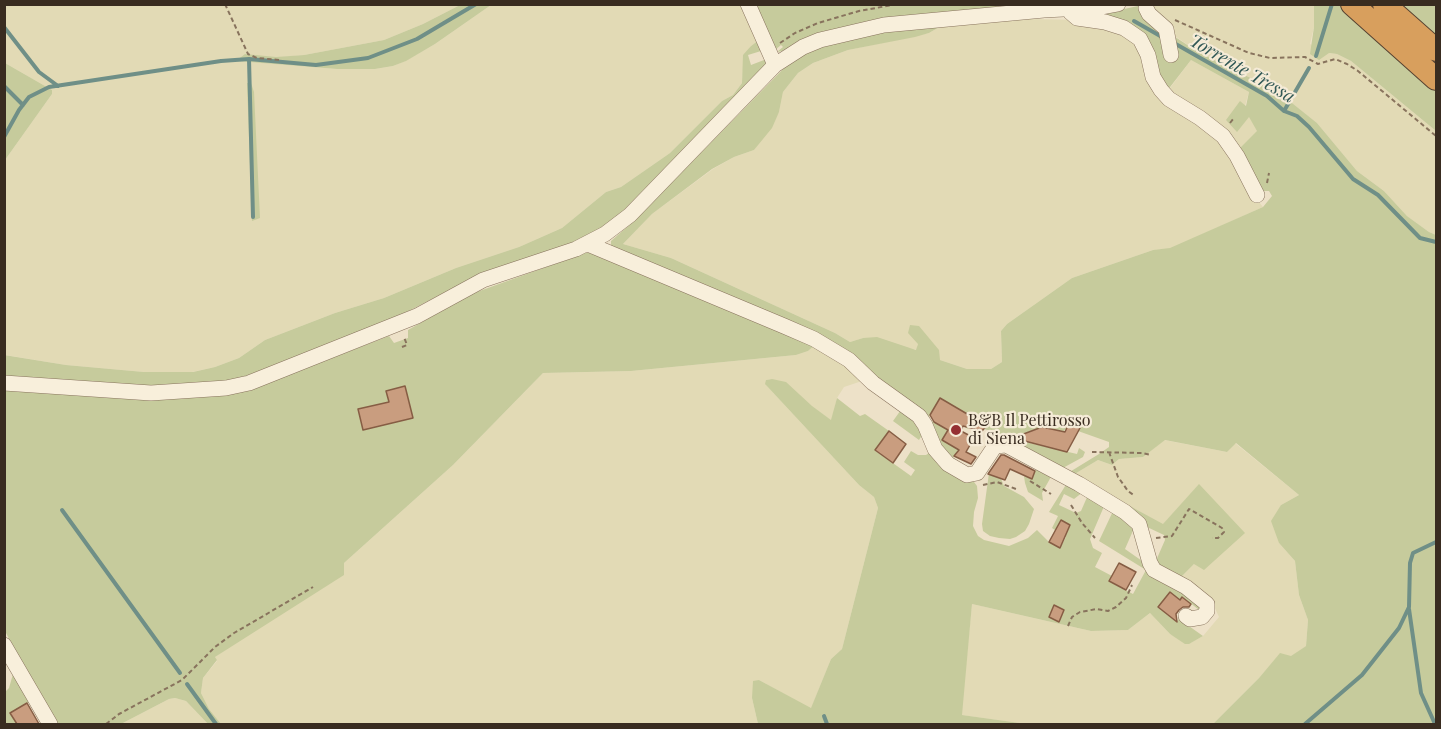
<!DOCTYPE html>
<style>
body{margin:0}
#map{position:relative;width:1441px;height:729px;overflow:hidden;background:#ede1c8;font-family:"Playfair Display",serif}
canvas{display:block}
.frame{position:absolute;inset:0;border:6px solid #392c20;pointer-events:none}
</style>
<div id="map">
<canvas width="1441" height="729"></canvas>
<div class="frame"></div>
</div>
<script>
const context = document.querySelector('canvas').getContext('2d');
context.lineJoin = 'round';
function paint(path, color) { context.fillStyle = color; context.fill(path, 'evenodd'); }
const shape = rows => new Path2D(rows.map(r => 'M' + r).join(''));
function trace(path, color, width, dash) { context.strokeStyle = color; context.lineWidth = width; context.lineCap = dash ? 'butt' : 'round'; context.setLineDash(dash || []); context.stroke(path); }
function label(font, color, halo, rows, align = 'center') {
  context.font = font + ' "Playfair Display",serif'; context.lineWidth = 4.5; context.setLineDash([]); context.textBaseline = 'middle'; context.strokeStyle = halo; context.fillStyle = color; for (const [text, x, y, turn = 0] of rows) {
    context.save(); context.translate(x, y); context.rotate((+turn || 0) * Math.PI / 180); context.textAlign = isNaN(turn) ? turn : align; if (halo) context.strokeText(text, 0, 0); context.fillText(text, 0, 0); context.restore();
  }
}
const farmland = shape([
 [5,4,460,5,423,24,384,40,304,55,237,61,337,69,375,69,393,66,405,61,435,44,491,5,753,5,768,34,751,46,743,69,742,83,733,95,722,101,670,153,621,187,606,192,562,228,519,247,456,268,384,298,335,313,265,340,239,358,215,367,192,372,144,372,66,365,5,355,5,160,52,94,52,90,5,63],
 [1141,4,1314,5,1314,27,1310,44,1329,53,1337,54,1351,61,1436,131,1436,235,1429,232,1407,216,1384,191,1357,171,1317,123,1277,91,1198,52,1146,16,1138,6],
 [1030,19,1081,20,1131,36,1151,80,1212,130,1254,196,1263,207,1170,249,1153,250,1072,278,1007,324,1001,331,1002,362,991,369,967,369,940,360,918,344,917,350,863,338,850,342,835,333,671,258,623,244,652,214,713,169,734,157,754,150,779,112,783,92,798,73,813,63,848,50,929,33,941,26],
 [1191,60,1249,92,1245,106,1240,101,1258,131,1239,149,1167,92],
 [815,345,848,364,862,381,844,387,837,398,832,421,772,379,766,380,766,385,859,485,874,497,878,508,842,649,831,659,811,709,759,680,752,698,758,724,221,724,209,709,201,693,203,678,217,661,215,657,344,563,453,465,543,373,631,371,796,355,808,351],
 [1164,440,1227,452,1235,443,1299,495,1281,505,1279,543,1295,561,1299,595,1308,620,1306,646,1291,657,1280,654,1259,678,1213,724,1027,724,961,715,972,604,1091,631,1128,630,1150,613,1170,634,1190,643,1203,636,1219,617,1213,604,1179,579,1194,564,1199,485,1163,525,1073,475,1098,460,1112,465,1119,459,1143,457],
 [175,698,186,701,208,724,121,724,169,699]
]);
const green = shape([
 [460,5,491,5,435,44,406,61,393,66,375,69,337,69,236,61,245,54,276,57,304,55,384,40,423,24],
 [753,5,1025,5,777,52,783,47,781,45,775,50],
 [1314,5,1342,5,1436,87,1436,131,1351,61,1337,54,1329,53,1319,60,1310,54,1314,27],
 [1394,5,1436,5,1436,41],
 [1138,6,1146,16,1157,25,1198,52,1277,91,1317,123,1357,171,1384,191,1407,216,1429,232,1436,235,1436,724,1213,724,1259,678,1280,653,1291,656,1306,646,1308,620,1299,595,1295,561,1279,543,1271,521,1281,505,1299,495,1236,443,1227,452,1165,440,1143,457,1119,459,1112,465,1098,460,1073,475,1068,473,1099,454,1109,447,1109,442,1078,431,1079,428,1070,423,1063,432,1042,427,1022,434,1021,441,1077,454,1079,448,1085,452,1083,457,1061,469,1013,443,1011,438,984,429,988,423,976,415,968,429,958,423,940,398,928,419,948,430,942,440,959,450,953,458,945,452,865,367,611,248,611,241,634,221,794,58,823,45,885,31,941,26,929,33,915,37,848,50,813,63,798,73,783,92,779,112,772,128,754,150,734,157,712,169,652,214,623,244,671,258,835,333,850,342,863,338,877,337,916,350,918,344,908,333,910,325,919,326,939,350,940,360,967,369,991,369,1002,362,1001,331,1007,324,1072,278,1153,250,1170,248,1263,207,1272,196,1269,191,1264,191,1256,186,1239,149,1257,131,1249,117,1237,132,1226,120,1240,101,1246,106,1249,92,1191,60,1167,91,1142,35,1083,18],
 [759,40,761,51,748,55,751,65,764,60,767,63,623,211,603,228,579,241,467,281,391,320,246,376,229,381,150,386,5,376,4,355,66,365,144,372,193,372,215,367,239,358,265,340,335,313,384,298,456,268,519,247,562,228,606,192,621,187,670,153,722,101,733,95,742,83,743,55,751,46],
 [5,63,52,90,52,94,5,160],
 [247,83,251,83,254,92,260,218,252,221],
 [585,253,590,253,815,345,808,351,796,355,631,371,543,373,453,465,344,563,344,575,215,657,217,660,203,678,201,693,209,709,221,724,208,724,186,701,175,698,169,699,121,724,57,724,39,697,5,631,4,389,256,387,389,336,394,343,408,338,408,330,474,293],
 [772,379,786,382,812,406,831,420,837,398,860,416,865,414,889,431,876,451,911,476,915,470,904,462,911,451,918,455,926,455,932,451,971,478,977,486,978,498,974,512,973,526,978,536,984,540,1009,546,1028,538,1037,530,1049,542,1060,548,1066,537,1052,528,1058,516,1049,512,1067,483,1083,492,1074,499,1064,494,1059,505,1076,513,1081,511,1088,495,1105,504,1090,539,1093,548,1102,553,1095,567,1112,576,1110,582,1133,594,1146,570,1099,541,1114,509,1135,526,1125,549,1202,603,1199,610,1183,597,1180,600,1170,592,1177,621,1179,619,1203,636,1189,644,1185,644,1170,634,1150,613,1128,630,1091,631,972,604,962,715,1027,724,758,724,752,698,753,681,759,680,811,708,831,659,842,649,878,508,874,497,859,485,765,384,766,380],
 [903,407,916,417,922,435,919,440,893,421],
 [1037,467,1052,475,1042,493,1043,501,1028,492,1025,483,1024,476,1032,479],
 [989,473,1001,479,1004,486,1024,497,1034,509,1029,524,1025,531,1016,537,1010,539,999,538,990,536,983,531,982,524],
 [1199,484,1245,533,1204,570,1194,564,1179,579,1155,563,1165,540,1164,535,1147,527,1091,485,1163,524],
 [13,674,29,702,10,713,17,724,5,724,4,693,9,688]
]);
const stream = shape([
 [1134,21,1162,37],
 [4,27,39,72,58,86],
 [1174,43,1267,96,1284,111,1297,116,1309,127,1353,179,1378,195,1420,238,1436,242],
 [1316,56,1332,4],
 [249,59,253,217],
 [4,86,23,105],
 [1284,111,1309,68],
 [4,137,19,110,29,97,49,87,221,61,249,59,316,65,368,58,417,39,476,4],
 [62,510,180,673],
 [1409,609,1421,693,1435,724],
 [187,684,216,724],
 [824,716,827,724],
 [1305,724,1362,675,1399,628,1409,607,1410,563,1413,553,1436,542]
]);
const building = shape([
 [405,386,413,418,363,430,358,409,389,402,386,391,405,386],
 [940,398,974,418,976,415,989,423,982,431,963,426,961,431,974,438,966,452,976,457,971,464,954,456,959,450,942,440,948,430,934,422,930,415,940,398],
 [1069,423,1080,428,1067,452,1013,438,1042,427,1065,432,1069,423],
 [889,431,906,444,893,463,875,450,889,431],
 [1001,455,1004,455,1035,471,1032,479,1010,469,1005,480,988,474,1001,455],
 [1061,520,1070,525,1060,548,1049,542,1061,520],
 [1119,563,1136,572,1126,590,1109,581,1119,563],
 [1170,592,1180,600,1182,597,1191,604,1189,607,1183,607,1179,610,1176,614,1177,622,1158,607,1170,592],
 [1054,605,1064,610,1059,622,1049,617,1054,605],
 [27,703,39,724,17,724,10,713,27,703]
]);
const path = shape([
 [225,4,248,54,257,58,280,60],
 [1175,20,1249,53,1270,58,1305,57,1318,64,1335,59,1347,64,1358,71,1436,136],
 [780,43,795,33,818,23,859,11,898,4],
 [1230,123,1234,118],
 [1267,183,1269,173],
 [402,347,407,345,404,337],
 [1092,452,1142,453,1151,455],
 [1109,452,1118,477,1128,491,1135,496],
 [1030,481,1051,494],
 [983,485,997,482,1016,489],
 [1071,505,1082,523,1095,538],
 [1156,538,1172,536,1189,509,1222,528,1224,532,1218,538,1212,538],
 [1068,626,1072,617,1080,612,1097,609,1108,611,1116,607,1126,598,1132,585],
 [106,724,119,714,182,680,215,647,234,633,313,587]
]);
const minor = shape([
 [748,4,775,65],
 [1146,8,1149,14,1166,29,1171,55],
 [1070,12,1077,18,1105,22,1124,28,1140,39,1148,55,1153,77,1161,90,1169,99,1200,118,1223,136,1237,156,1257,195],
 [588,244,784,326,814,339,849,360,873,383,919,416,925,425,935,449,948,464,967,475,977,473,995,446,1006,445,1079,484,1125,512,1139,524,1150,563,1154,570,1186,587,1207,604,1207,611,1202,617,1190,619,1186,616],
 [4,383,151,393,226,388,249,383,417,316,483,280,576,249,605,234,630,215,775,65,803,47,820,40,884,25,1044,10,1102,7,1118,4],
 [4,645,50,724]
]);
const highway = shape([
 [1352,4,1436,79],
 [1384,4,1436,50]
]);
const markers = [
 [956,430,6,"#953032"]
];
const poiNames = [
 ["B&B Il Pettirosso",968,421],
 ["di Siena",968,439]
];
const waterNames = [
 ["Torrente Tressa",1242,69,30]
];
paint(farmland, '#e2dab5');
paint(green, '#c6cb9c');
trace(stream, '#6f8f87', 4);
paint(building, '#c99d7f');
trace(building, '#865d44', 1.5);
trace(minor, '#88735d', 16);
trace(highway, '#564231', 24);
trace(path, '#88735d', 2, [4.5, 3]);
trace(minor, '#f8efdb', 15);
trace(highway, '#d89f5d', 22);
for (const [x, y, r, color] of markers) { const dot = new Path2D(); dot.arc(x, y, r, 0, 2 * Math.PI); context.fillStyle = color; context.fill(dot); trace(dot, '#f5ebd7', 2); }
label('16px', '#392c20', '#f5ebd7', poiNames, 'left');
label('italic 18px', '#305855', '#f5ebd7', waterNames);
</script>
